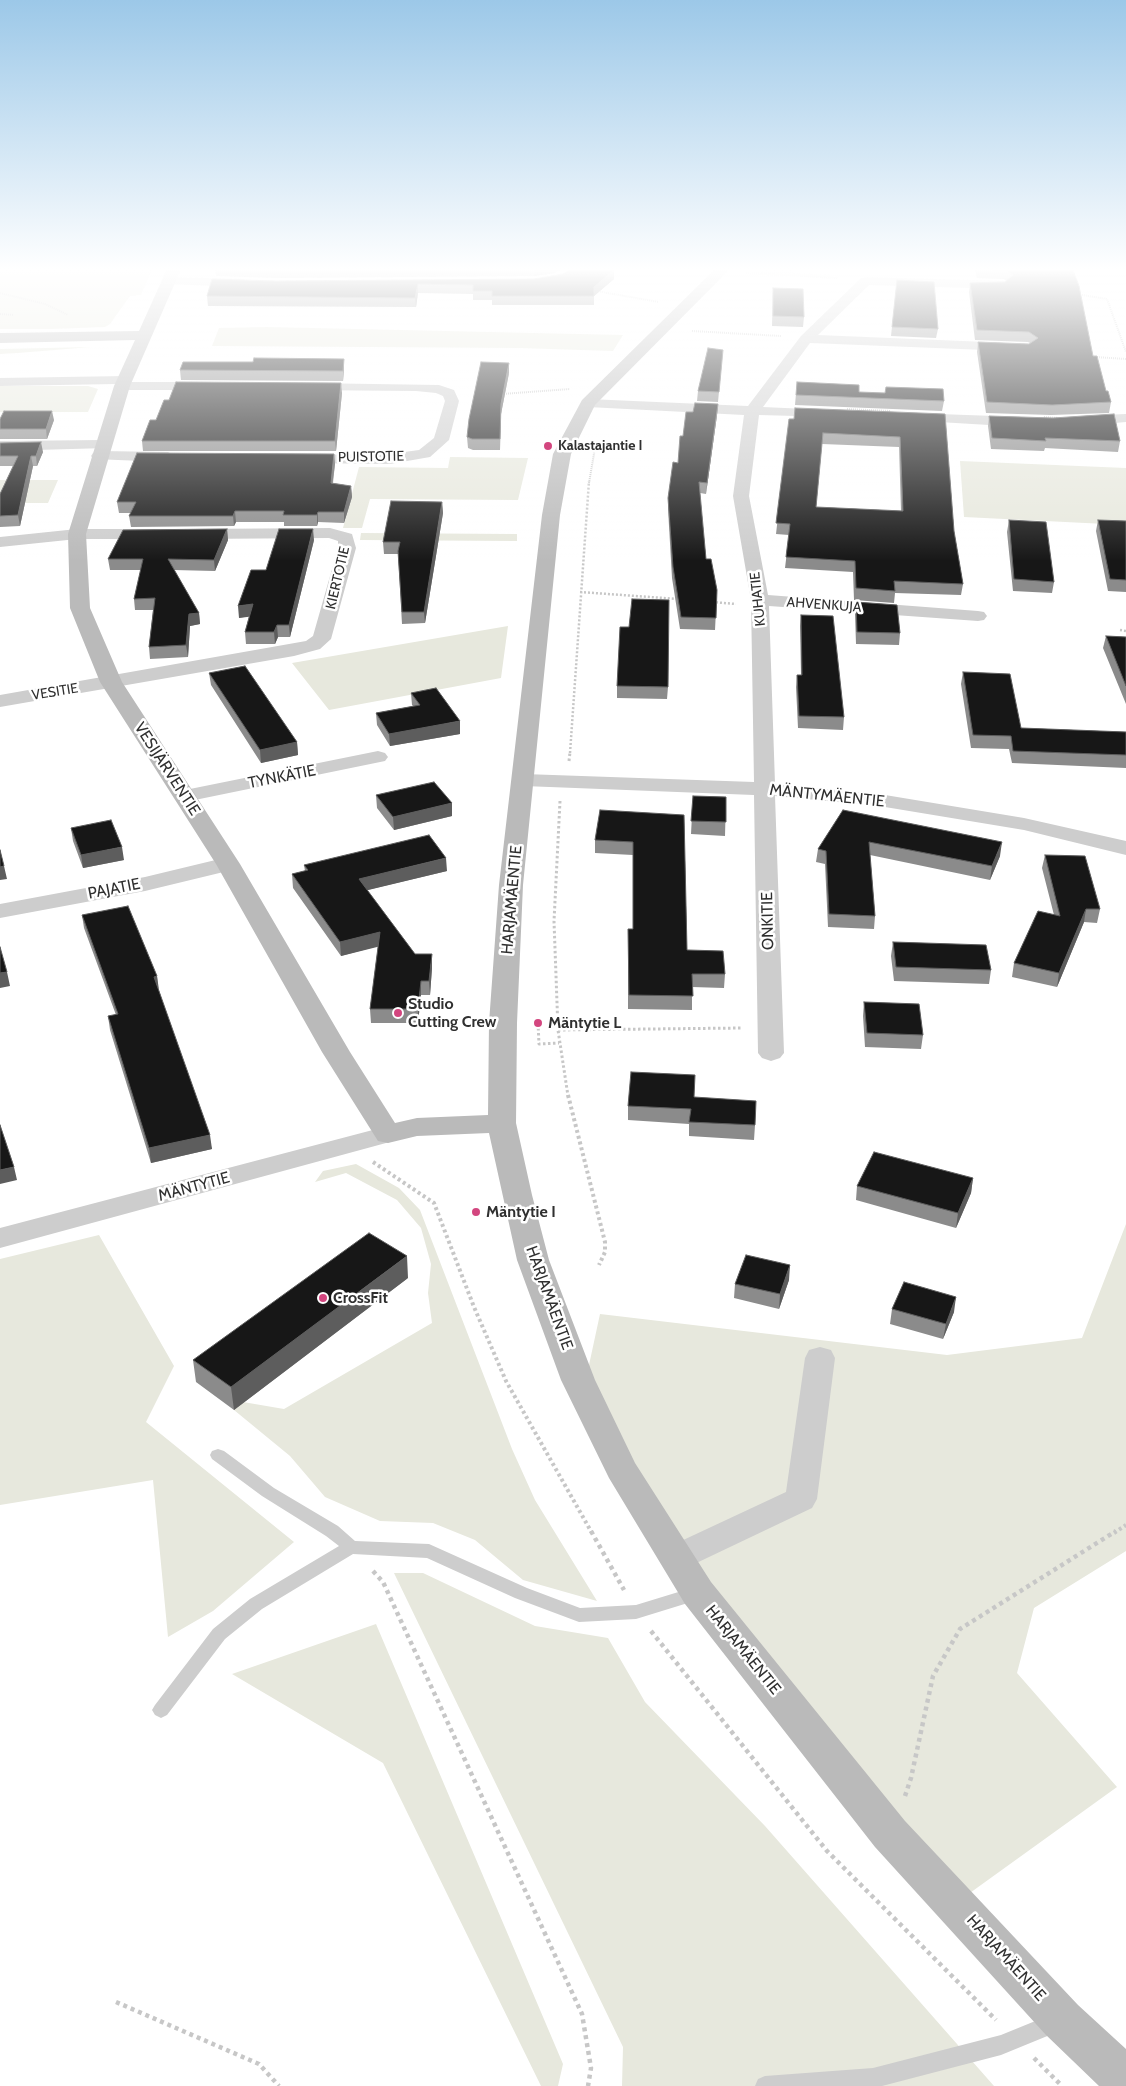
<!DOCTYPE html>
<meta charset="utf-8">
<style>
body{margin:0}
canvas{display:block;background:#fff}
</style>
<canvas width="1126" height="2086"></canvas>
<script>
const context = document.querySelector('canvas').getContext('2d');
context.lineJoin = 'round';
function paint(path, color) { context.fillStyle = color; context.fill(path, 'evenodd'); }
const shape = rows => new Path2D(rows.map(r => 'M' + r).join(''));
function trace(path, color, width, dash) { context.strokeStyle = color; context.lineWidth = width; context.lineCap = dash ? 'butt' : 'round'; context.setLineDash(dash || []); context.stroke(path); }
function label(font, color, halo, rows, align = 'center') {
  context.font = font + ' Cabin,sans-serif'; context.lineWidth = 5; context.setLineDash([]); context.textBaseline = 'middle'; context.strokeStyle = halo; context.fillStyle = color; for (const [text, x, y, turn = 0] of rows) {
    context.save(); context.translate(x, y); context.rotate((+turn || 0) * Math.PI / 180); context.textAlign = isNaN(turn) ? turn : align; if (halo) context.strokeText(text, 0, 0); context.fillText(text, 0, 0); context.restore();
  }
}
const green = shape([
 [0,269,152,269,141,295,130,296,110,324,105,327,52,329,0,329],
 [765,269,796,269,792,273,830,275,830,278,758,275],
 [267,327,623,335,613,351,519,348,212,346,219,328],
 [91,347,18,353,0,354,0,349],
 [0,386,88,386,98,389,88,412,0,412],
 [450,457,528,458,518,500,370,499,362,528,343,528,359,467,448,468],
 [960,461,1126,468,1126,525,964,517],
 [0,480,58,480,48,503,0,503],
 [361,533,517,534,517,541,360,540],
 [508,626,501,678,329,710,292,663],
 [356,1164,399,1188,420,1210,512,1449,535,1500,597,1601,523,1580,475,1540,433,1523,380,1521,325,1497,290,1456,234,1410,243,1402,284,1409,432,1323,428,1293,431,1264,421,1228,397,1200,346,1173,315,1182,323,1171],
 [1126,1224,1126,1551,1034,1608,1017,1673,1117,1787,956,1903,698,1593,586,1379,600,1314,947,1355,1082,1338],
 [99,1235,174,1366,146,1422,294,1542,213,1611,168,1637,153,1480,0,1505,0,1259],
 [394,1573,423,1573,535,1626,608,1638,645,1702,765,1826,994,2086,622,2086,623,2047],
 [376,1624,563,2064,558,2086,541,2086,383,1763,232,1674]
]);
const pathFar4 = shape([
 [746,273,838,278],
 [596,291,659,302],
 [0,293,45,304,68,315],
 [1076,294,1107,299,1126,352],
 [0,314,14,315],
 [692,331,781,336],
 [1095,357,1126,359],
 [502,394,570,389],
 [847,409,891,411],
 [1044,417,1058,418],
 [589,483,596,442]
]);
const pathFar3 = shape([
 [580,592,678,599],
 [712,602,736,604],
 [1120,630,1126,631],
 [570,753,589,481]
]);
const pathFar2 = shape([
 [569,761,570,752],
 [560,801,554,921,558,1030,568,1096],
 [538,1023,539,1044,559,1043],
 [558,1030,742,1028]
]);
const pathFar1 = shape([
 [568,1095,605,1242,605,1252,599,1265],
 [373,1162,434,1203,474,1307,506,1381,592,1533],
 [1114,1533,1126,1525]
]);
const path = shape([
 [591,1531,624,1590],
 [373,1571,383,1582,582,2014,591,2068,588,2086],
 [651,1631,827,1851,996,2020],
 [905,1796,911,1778,933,1676,960,1629,1116,1531],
 [116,2002,259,2064,279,2086],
 [1034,2058,1062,2086]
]);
const lane = shape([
 [218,1449,224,1451,274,1488,338,1526,355,1541,429,1544,527,1588,580,1608,636,1605,698,1586,704,1588,706,1593,704,1598,636,1619,579,1622,515,1598,427,1558,353,1554,262,1609,225,1639,167,1715,161,1718,155,1715,152,1710,155,1705,213,1629,250,1599,339,1546,326,1536,262,1496,212,1459,210,1455,212,1451,218,1449],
 [1055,2013,1062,2016,1065,2023,1062,2030,1001,2055,882,2086,755,2086,758,2079,765,2076,873,2068,1001,2035,1055,2013]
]);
const street = shape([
 [169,277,244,279,250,283,244,287,164,284,163,281,164,278,169,277],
 [866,277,1004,281,1010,285,1004,289,869,285,818,335,1011,343,1018,347,1011,351,810,343,763,407,828,410,833,411,835,414,833,417,759,415,749,496,768,595,978,611,984,612,987,616,984,620,978,621,769,606,775,784,879,794,1024,818,1126,841,1126,855,1024,830,879,806,775,796,784,1053,780,1058,771,1061,762,1058,758,1053,754,795,524,786,517,784,514,780,517,776,524,774,754,782,751,600,733,496,744,415,588,407,581,403,588,399,748,406,801,336,861,278,866,277],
 [125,376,130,377,131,382,207,382,214,386,207,390,122,390,117,389,116,384,0,386,0,378,125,376],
 [307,383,439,385,454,390,459,401,449,440,430,457,390,464,301,463,295,461,293,458,295,455,390,454,419,450,434,438,445,401,443,396,436,393,416,391,302,390,300,387,302,384,307,383],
 [910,413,1023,417,1031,422,1023,427,905,420,903,417,910,413],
 [1126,414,1126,422,1080,426,1072,421,1080,416,1126,414],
 [102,440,110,445,107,448,0,451,0,441,102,440],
 [99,451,168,452,176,457,168,462,93,459,91,456,93,453,99,451],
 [330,528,352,534,356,548,331,639,320,649,294,656,0,707,0,695,306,641,313,636,338,548,338,541,329,538,193,539,187,538,185,534,187,530,193,529,330,528],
 [77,529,155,529,161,530,163,534,161,538,155,539,77,539,0,547,0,537,77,529],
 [378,751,385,753,388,757,385,761,185,802,178,800,174,796,178,792,185,790,378,751],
 [228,857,236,859,239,864,236,869,145,891,0,918,0,904,145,877,228,857],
 [388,1126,397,1128,401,1134,397,1140,0,1248,0,1228,388,1126],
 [820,1347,831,1350,835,1358,817,1499,812,1508,688,1567,676,1571,664,1567,659,1558,664,1549,786,1492,805,1358,809,1350,820,1347]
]);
const secondary = shape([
 [167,269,181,269,130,386,86,534,90,608,122,682,240,864,350,1052,395,1123,417,1118,488,1115,489,1023,499,885,542,515,553,454,582,400,715,269,730,269,595,405,571,454,560,515,523,885,517,1023,516,1123,532,1195,549,1260,595,1380,635,1463,711,1582,905,1821,1078,2005,1126,2049,1126,2086,1099,2086,1046,2035,875,1847,685,1604,609,1478,561,1380,517,1260,489,1133,417,1136,388,1143,378,1141,322,1052,216,864,100,682,70,608,68,534,114,386,135,340,0,343,0,333,139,331,167,269]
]);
const wall = shape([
 [215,269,563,269,554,273,534,276,277,278,216,276],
 [975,269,1042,269,1093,356,1106,391,1111,402,1109,413,1051,415,986,413,977,352,978,342,1029,344,1030,343,1028,342,975,340,969,292,970,283,1005,282,1006,281,1004,279,977,278],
 [563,274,614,279,594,296,594,305,492,305,492,300,473,300,473,294,418,293,416,307,208,306,207,296,276,281,534,279],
 [897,280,938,329,936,338,891,336],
 [773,288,804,317,803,327,772,326],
 [344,359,344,369,343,381,181,380,180,370,253,362],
 [722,360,718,402,697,401,698,391],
 [509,373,501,414,500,450,473,450,468,448,467,437],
 [797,382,859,392,944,401,942,411,795,405],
 [342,393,336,451,143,451,142,441,156,420],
 [718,404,717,415,706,494,700,493,706,559,717,590,715,630,680,629,672,578,668,509,668,498,678,463,683,436,693,412],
 [945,414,954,531,963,584,961,595,895,593,894,603,854,600,853,572,785,568,789,535,776,534,789,419],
 [822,444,899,447,901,511,816,507],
 [989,416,1120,441,1118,452,1045,448,1044,451,991,449,988,426],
 [0,419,54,420,47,439,0,439],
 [0,443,43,452,37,466,33,466,20,526,0,527,0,494,13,466,0,466],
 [334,454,335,464,333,483,351,486,352,497,344,523,318,522,317,526,284,526,284,522,236,522,234,526,131,527,129,516,131,513,119,513,117,502],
 [442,502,443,513,425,623,402,624,398,554,384,554,383,542],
 [1009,520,1054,582,1052,593,1013,591,1007,532],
 [1098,520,1126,521,1126,592,1108,591,1096,531],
 [227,529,228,540,215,571,174,570,199,613,200,624,190,626,188,657,150,659,149,647,153,610,135,610,134,599,141,570,110,570,108,559],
 [314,540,290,637,278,637,275,644,246,644,245,632,249,616,239,618,266,570],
 [856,602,900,633,899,645,856,644,855,614],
 [801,615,844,717,843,730,798,728,796,687,797,675,801,675,800,626],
 [1106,636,1126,637,1126,704,1103,648],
 [963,672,1021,728,1126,732,1126,768,1012,763,1009,749,971,748,961,684],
 [209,673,297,742,298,755,261,763,211,685],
 [617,686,668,687,667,699,617,698],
 [411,693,460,734,390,746,377,725,376,713,413,706,412,705],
 [376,795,452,803,452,816,394,830,377,808],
 [693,796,726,797,725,836,691,834],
 [843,810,1000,856,990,880,870,855,875,916,874,929,828,927,825,864,816,862,818,849],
 [684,815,687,950,725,974,724,988,692,987,692,1010,628,1009,628,929,633,929,633,855,595,853,595,840],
 [71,828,124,860,83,868,73,841],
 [1045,855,1100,909,1097,923,1084,922,1057,987,1012,977,1014,963,1054,915,1042,868],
 [304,865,447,871,367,890,415,954,432,968,430,995,421,995,418,1023,371,1023,370,1009,378,946,341,956,293,888,292,874,305,871],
 [82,915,157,976,158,988,212,1149,151,1163,110,1030,108,1016,116,1015,84,928],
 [893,942,991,970,989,984,894,981,891,956],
 [864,1002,923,1035,921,1049,865,1047,863,1016],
 [694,1097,755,1125,754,1140,689,1136,689,1124,628,1120,628,1106],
 [973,1178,971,1193,956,1228,856,1200,857,1186],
 [408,1278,234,1410,196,1382,193,1360],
 [789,1280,779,1309,734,1298,735,1284],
 [892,1309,954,1312,943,1339,890,1324]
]);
const shadedWall = shape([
 [534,269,563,269,554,273,534,276],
 [614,270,614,279,594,296,594,287],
 [418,284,418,293,416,307,415,298],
 [344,359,344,369,343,381,343,371],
 [509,363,509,373,501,414,500,450,501,404],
 [341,383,342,393,336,451,335,441],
 [718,404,717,415,706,494,707,483],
 [52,411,54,420,47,439,46,429],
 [41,442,43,452,37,466,36,456],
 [334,454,335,464,331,494,331,483],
 [31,456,33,466,20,526,18,515],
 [351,486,352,497,344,523,344,512],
 [442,502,443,513,425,623,424,612],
 [235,511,236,522,234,526,233,516],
 [318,512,318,522,317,526,317,515],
 [227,529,228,540,215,571,214,560],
 [313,529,314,540,290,637,289,625],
 [253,604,255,616,239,618,238,606],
 [199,613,200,624,190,626,188,657,186,645,189,614],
 [277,625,278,637,275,644,274,632],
 [460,721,460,734,390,746,389,734],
 [297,742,298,755,261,763,260,750],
 [452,803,452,816,394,830,393,817],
 [1002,842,1000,856,990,880,992,866],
 [122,847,124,860,83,868,81,855],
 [446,858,447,871,360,892,359,879],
 [4,866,7,879,0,880,0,867],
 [1086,909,1084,922,1057,987,1059,973],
 [380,932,381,946,341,956,340,942],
 [432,954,432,968,430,995,429,981],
 [7,972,10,986,0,988,0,973],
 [157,976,159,990,154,977],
 [421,981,421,995,418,1023,418,1009],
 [210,1135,212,1149,151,1163,149,1148],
 [14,1167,17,1180,0,1184,0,1170],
 [973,1178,971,1193,956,1228,958,1213],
 [407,1256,408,1278,234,1410,231,1387],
 [790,1265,789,1280,779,1309,780,1294],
 [956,1297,954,1312,943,1339,946,1324]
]);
const building = shape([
 [571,269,613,269,614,270,594,287,594,296,492,296,492,291,473,291,473,285,418,284,415,298,207,296,212,279,276,281,534,279,563,274,571,269],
 [978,269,1073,270,1079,286,1093,356,1097,356,1106,391,1108,391,1111,402,1052,405,987,402,978,342,1029,344,1038,338,1029,332,977,330,970,283,1005,282,1013,275,1005,270,978,269],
 [897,280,934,282,938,329,892,327,897,280],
 [773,288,803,289,804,317,773,316,773,288],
 [708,348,723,350,719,392,698,391,708,348],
 [254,358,344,359,343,371,180,370,183,362,253,362,254,358],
 [481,362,509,363,501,404,500,439,472,439,467,437,469,419,481,362],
 [176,382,341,383,335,441,142,441,150,420,156,420,164,400,169,400,176,382],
 [797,382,859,385,859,392,885,393,886,387,943,389,944,401,796,395,797,382],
 [695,403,718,404,707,483,699,482,706,559,711,559,717,590,716,618,681,617,673,567,668,498,673,462,678,463,680,436,683,436,686,412,693,412,695,403],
 [795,408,945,414,954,531,963,584,894,581,895,591,856,588,855,561,786,557,790,524,776,523,789,419,794,419,795,408],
 [823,433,900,437,903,511,816,507,823,433],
 [4,411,52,411,46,429,0,429,0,419,4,411],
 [1114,414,1120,441,1045,438,1046,441,992,438,989,416,1053,418,1114,414],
 [41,442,36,456,31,456,18,515,0,516,0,494,18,456,0,456,0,443,41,442],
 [137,453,334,454,331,483,351,486,344,512,318,512,317,515,283,515,284,511,235,511,233,516,129,516,136,502,117,502,137,453],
 [391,501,442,502,424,612,402,612,398,551,400,542,383,542,391,501],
 [1009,520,1046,522,1054,582,1014,579,1009,520],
 [1098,520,1126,521,1126,580,1110,579,1098,520],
 [227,529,214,560,168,559,199,613,189,614,186,645,149,647,155,598,134,599,143,559,108,559,123,530,227,529],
 [279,529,313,529,289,625,277,625,274,632,245,632,253,604,238,606,251,570,266,570,279,529],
 [632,599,669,600,668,687,617,686,620,627,629,627,632,599],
 [856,602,897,605,900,633,857,632,856,602],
 [801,615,833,616,844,717,799,716,797,675,802,675,801,615],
 [1106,636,1126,637,1126,686,1106,636],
 [245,666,297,742,260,750,209,673,245,666],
 [963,672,1010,674,1021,728,1126,732,1126,755,1013,751,1011,736,973,735,963,672],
 [436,688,460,721,389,734,376,713,420,705,411,693,436,688],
 [434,782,452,803,393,817,376,795,434,782],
 [693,796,726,797,726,822,691,821,693,796],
 [600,810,684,815,687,950,723,951,725,974,692,974,693,996,629,995,628,929,633,929,633,842,595,840,600,810],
 [843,810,1002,842,992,866,869,842,875,916,829,914,826,851,818,849,843,810],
 [111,820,122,847,81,855,71,828,111,820],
 [429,835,446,858,359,879,415,954,432,954,429,981,421,981,418,1009,370,1009,380,932,340,942,292,874,308,870,304,865,429,835],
 [0,850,4,866,0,867,0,850],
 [1045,855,1085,856,1100,909,1086,909,1059,973,1014,963,1038,911,1060,916,1045,855],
 [128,906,157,976,154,977,210,1135,149,1148,108,1016,118,1014,82,915,128,906],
 [893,942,986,945,991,970,896,967,893,942],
 [0,947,7,972,0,973,0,947],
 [864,1002,919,1004,923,1035,867,1033,864,1002],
 [631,1072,695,1075,694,1097,756,1101,755,1125,689,1122,691,1109,628,1106,631,1072],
 [0,1125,14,1167,0,1170,0,1125],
 [874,1152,973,1178,958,1213,857,1186,874,1152],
 [369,1233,407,1256,231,1387,193,1360,369,1233],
 [746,1255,790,1265,780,1294,735,1284,746,1255],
 [904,1282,956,1297,946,1324,892,1309,904,1282]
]);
const markers = [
 [548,446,5,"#d3467f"],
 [398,1013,5,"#d3467f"],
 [538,1023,5,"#d3467f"],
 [476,1212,5,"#d3467f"],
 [323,1298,5,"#d3467f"]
];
const farPoinames = [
 ["Kalastajantie I",558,446]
];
const farStreetnames = [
 ["PUISTOTIE",371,457,-1],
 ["KIERTOTIE",338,578,-77],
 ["KUHATIE",758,599,-96],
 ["AHVENKUJA",824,605,4],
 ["VESITIE",55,692,-9]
];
const streetNames = [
 ["VESIJÄRVENTIE",167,769,57],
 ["TYNKÄTIE",282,777,-11],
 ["MÄNTYMÄENTIE",827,796,6],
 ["PAJATIE",114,889,-11],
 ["HARJAMÄENTIE",512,900,-85],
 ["ONKITIE",768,921,-91],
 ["MÄNTYTIE",194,1187,-15],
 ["HARJAMÄENTIE",549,1298,70],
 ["HARJAMÄENTIE",743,1650,51],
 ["HARJAMÄENTIE",1006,1958,48]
];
const poiNames = [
 ["Studio",408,1004],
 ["Cutting Crew",408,1022],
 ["Mäntytie L",548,1023],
 ["Mäntytie I",486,1212],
 ["CrossFit",333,1298]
];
paint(green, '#e7e8dd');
trace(pathFar4, '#c7c7c7', 2, [1, 1]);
trace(pathFar3, '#c7c7c7', 2.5, [2, 2]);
trace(pathFar2, '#c7c7c7', 3, [2.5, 2.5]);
trace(pathFar1, '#c7c7c7', 4, [3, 3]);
trace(path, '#c7c7c7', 4.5, [4, 4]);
paint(lane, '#cdcdcd');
paint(street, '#cdcdcd');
paint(secondary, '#bababa');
paint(wall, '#8b8b8b');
paint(shadedWall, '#5d5d5d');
paint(building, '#171717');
trace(building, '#5d5d5d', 1);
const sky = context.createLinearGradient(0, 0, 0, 561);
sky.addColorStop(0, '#9cc8e8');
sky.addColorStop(0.48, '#fff');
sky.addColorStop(1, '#ffffff00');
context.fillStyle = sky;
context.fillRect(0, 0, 1126, 561);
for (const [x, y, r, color] of markers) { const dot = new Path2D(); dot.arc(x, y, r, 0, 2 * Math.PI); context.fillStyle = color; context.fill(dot); trace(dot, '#fff', 2); }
label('bold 14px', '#303030', '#fff', farPoinames, 'left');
label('14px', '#303030', '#fff', farStreetnames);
label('16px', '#303030', '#fff', streetNames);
label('bold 16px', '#303030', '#fff', poiNames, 'left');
</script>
